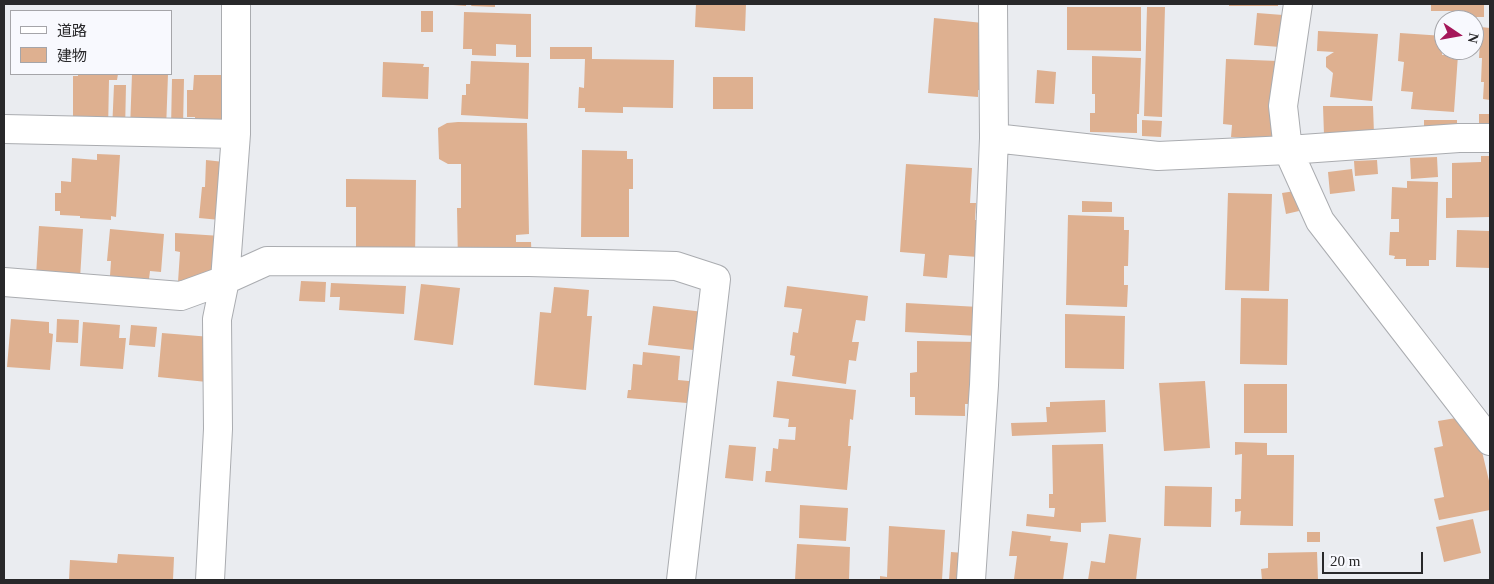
<!DOCTYPE html>
<meta charset="utf-8">
<style>
body{margin:0}
#map{position:relative;width:1494px;height:584px;overflow:hidden;background:#eaecf0;font-family:"Times New Roman","Noto Sans JP",serif}
canvas{display:block}
.frame{position:absolute;inset:0;border:5px solid #28282a;pointer-events:none}
.legend{position:absolute;left:10px;top:10px;width:162px;height:65px;box-sizing:border-box;background:#f8f9fe;border:1px solid #a5a5a9;margin:0;padding:6px 9px;list-style:none;font-size:15px;color:#28282a}
.legend li{display:flex;align-items:center;gap:10px;height:25px}
.legend b{width:25px;border:1px solid #a5a5a9}
.north{position:absolute;left:1434px;top:10px;width:50px;height:50px;box-sizing:border-box;background:#f8f9fe;border:1px solid #a5a5a9;border-radius:50%;rotate:102deg;font-size:14px;font-weight:700;line-height:20px;text-align:center;color:#28282a}
.north::after{content:'';display:block;margin:auto;width:18px;height:22px;background:#a5175a;clip-path:polygon(50% 0,100% 100%,50% 72%,0 100%)}
.scale{position:absolute;left:1322px;top:552px;width:101px;height:22px;box-sizing:border-box;border:2px solid #28282a;border-top:0;padding-left:6px;font-size:15px;line-height:18px;white-space:nowrap;color:#28282a;-webkit-text-stroke:4px #f8f9fe;paint-order:stroke}
</style>
<div id="map">
<canvas width="1494" height="584"></canvas>
<div class="frame"></div>
<ul class="legend">
<li><b style="height:6px;background:#fff"></b>道路</li>
<li><b style="height:14px;background:#deb090"></b>建物</li>
</ul>
<div class="north">N</div>
<div class="scale">20 m</div>
</div>
<script>
const context = document.querySelector('canvas').getContext('2d');
context.lineJoin = 'round';
function paint(path, color) { context.fillStyle = color; context.fill(path, 'evenodd'); }
const shape = rows => new Path2D(rows.map(r => 'M' + r).join(''));
function trace(path, color, width, dash) { context.strokeStyle = color; context.lineWidth = width; context.lineCap = dash ? 'butt' : 'round'; context.setLineDash(dash || []); context.stroke(path); }
const building = shape([
 [453,4,466,4,466,6,453,5],
 [472,4,495,4,495,7,471,6],
 [696,4,746,4,745,31,695,27],
 [1229,4,1278,4,1278,6,1229,6],
 [1431,4,1484,4,1484,17,1452,17,1452,11,1431,11],
 [1067,7,1141,7,1141,51,1067,50],
 [1147,7,1165,7,1162,117,1144,116],
 [421,11,433,11,433,32,421,32],
 [464,12,531,14,531,57,516,57,516,45,496,44,496,56,472,55,472,49,463,49],
 [1257,13,1283,15,1280,47,1254,45],
 [934,18,983,23,993,92,978,90,978,97,928,93],
 [1481,27,1490,28,1490,100,1483,99,1484,82,1481,82,1482,58,1479,58],
 [1318,31,1378,34,1372,101,1330,97,1333,73,1326,67,1326,57,1334,52,1317,51],
 [1400,33,1444,36,1442,55,1458,55,1454,112,1411,109,1413,92,1401,91,1404,62,1398,61],
 [550,47,592,47,592,59,674,60,673,108,623,107,623,113,585,112,585,108,578,108,579,87,584,88,585,59,550,59],
 [1092,56,1141,58,1139,114,1137,114,1137,133,1090,132,1090,113,1095,113,1095,94,1092,94],
 [1226,59,1278,61,1275,139,1231,137,1232,125,1223,124],
 [471,61,529,63,528,119,461,115,462,95,466,95,466,84,470,84],
 [383,62,424,64,423,67,429,67,428,99,382,97],
 [1037,70,1056,72,1054,104,1035,103],
 [78,74,118,74,117,80,109,80,108,131,73,119,73,76,78,76],
 [132,74,168,74,166,130,130,129],
 [194,75,227,75,226,126,195,126,195,117,187,117,187,90,193,90],
 [713,77,753,77,753,109,713,109],
 [172,79,184,79,183,128,171,128],
 [114,85,126,85,125,132,112,131],
 [1323,106,1373,106,1374,134,1324,135],
 [1479,114,1490,114,1490,132,1479,132],
 [1142,120,1162,121,1161,137,1142,136],
 [1424,120,1457,120,1457,132,1424,132],
 [458,122,527,123,529,234,516,235,516,242,531,242,532,263,458,264,457,208,461,208,461,164,448,164,439,159,438,128,447,123],
 [582,150,627,151,627,159,633,159,633,189,629,189,629,237,581,237],
 [97,154,120,155,116,217,111,216,111,220,80,218,80,216,60,215,60,211,55,211,55,193,61,193,61,181,71,182,72,158,97,160],
 [1481,156,1490,156,1490,217,1446,218,1446,198,1452,198,1452,163,1481,162],
 [1437,157,1438,177,1411,179,1410,158],
 [206,160,224,162,220,220,199,218,202,187,205,187],
 [1377,160,1378,174,1355,176,1354,161],
 [906,164,972,168,970,203,976,203,975,220,980,220,978,257,949,255,947,278,923,276,925,254,900,252],
 [1352,169,1355,191,1330,194,1328,172],
 [346,179,416,180,415,259,356,259,356,207,346,207],
 [1407,181,1438,182,1436,260,1429,260,1429,266,1406,266,1406,259,1394,259,1395,256,1389,255,1390,232,1399,232,1399,219,1391,219,1392,187,1407,188],
 [1295,191,1299,211,1286,214,1282,193],
 [1228,193,1272,194,1269,291,1225,290],
 [1082,201,1112,202,1112,212,1082,212],
 [1068,215,1124,217,1124,230,1129,230,1128,266,1124,266,1124,285,1128,285,1127,307,1066,305],
 [39,226,83,229,80,279,36,276],
 [110,229,164,234,161,272,150,271,149,279,110,276,111,261,107,261],
 [1457,230,1490,231,1490,268,1456,267],
 [175,233,221,236,218,279,205,283,178,282,180,252,175,251],
 [301,281,326,282,325,302,299,301],
 [331,283,406,286,404,314,339,310,340,297,330,297],
 [421,284,460,288,453,345,414,340],
 [787,286,868,296,865,321,856,320,852,342,859,342,856,361,849,360,846,384,792,376,795,356,790,355,793,332,798,333,802,309,784,307],
 [554,287,589,290,587,316,592,316,586,390,534,385,540,312,551,313],
 [1241,298,1288,299,1287,365,1240,364],
 [906,303,979,307,978,336,905,332],
 [653,306,712,313,702,351,648,345],
 [1065,314,1125,316,1124,369,1065,368],
 [11,319,49,322,49,333,53,334,50,370,7,367],
 [57,319,79,320,78,343,56,342],
 [83,322,120,325,119,338,126,338,123,369,80,366],
 [131,325,157,327,155,347,129,345],
 [162,333,211,337,207,382,158,377],
 [917,341,979,342,977,404,965,404,965,416,915,415,915,397,910,397,910,373,917,372],
 [643,352,680,356,678,380,700,382,699,404,627,398,628,390,631,390,633,364,642,365],
 [777,381,856,390,853,420,850,419,848,446,851,446,847,490,765,482,766,471,771,471,773,448,778,449,779,439,795,440,796,427,788,427,789,419,773,417],
 [1205,381,1210,448,1164,451,1159,383],
 [1244,384,1287,384,1287,433,1244,433],
 [1105,400,1106,432,1012,436,1011,423,1047,422,1046,407,1050,407,1050,402],
 [1462,417,1480,443,1490,485,1490,510,1439,520,1434,499,1444,497,1434,448,1443,446,1438,421],
 [1235,442,1267,443,1267,455,1294,455,1293,526,1240,525,1241,511,1235,512,1235,499,1241,499,1242,454,1235,455],
 [1103,444,1106,522,1081,523,1081,532,1026,526,1027,514,1054,517,1055,508,1049,508,1049,494,1053,494,1052,445],
 [729,445,756,447,753,481,725,478],
 [1165,486,1212,487,1211,527,1164,526],
 [800,505,848,508,846,541,799,538],
 [1473,519,1481,553,1444,562,1436,527],
 [889,526,945,530,942,580,880,580,880,576,887,577],
 [1012,531,1051,536,1050,541,1068,543,1063,580,1026,580,1014,579,1017,556,1009,556],
 [1307,532,1320,532,1320,542,1307,542],
 [1109,534,1141,538,1136,580,1088,580,1091,561,1105,563],
 [797,544,850,547,849,580,795,580],
 [951,552,964,553,970,580,949,580],
 [1317,552,1318,580,1262,580,1261,569,1268,568,1268,553],
 [118,554,174,557,173,580,69,580,70,560,117,563]
]);
const street = shape([
 [1298,4,1283,106,1288,150,1320,221,1490,441],
 [4,129,236,134],
 [994,138,1158,156,1288,150,1459,138,1490,138],
 [4,282,181,296,225,280,267,261,529,262,676,266,716,279,681,580],
 [210,580,218,429,217,319,225,280,236,134,236,4],
 [971,580,984,385,994,138,993,4]
]);
paint(building, '#deb090');
trace(street, '#aaacb0', 30);
trace(street, '#fff', 28);
</script>
